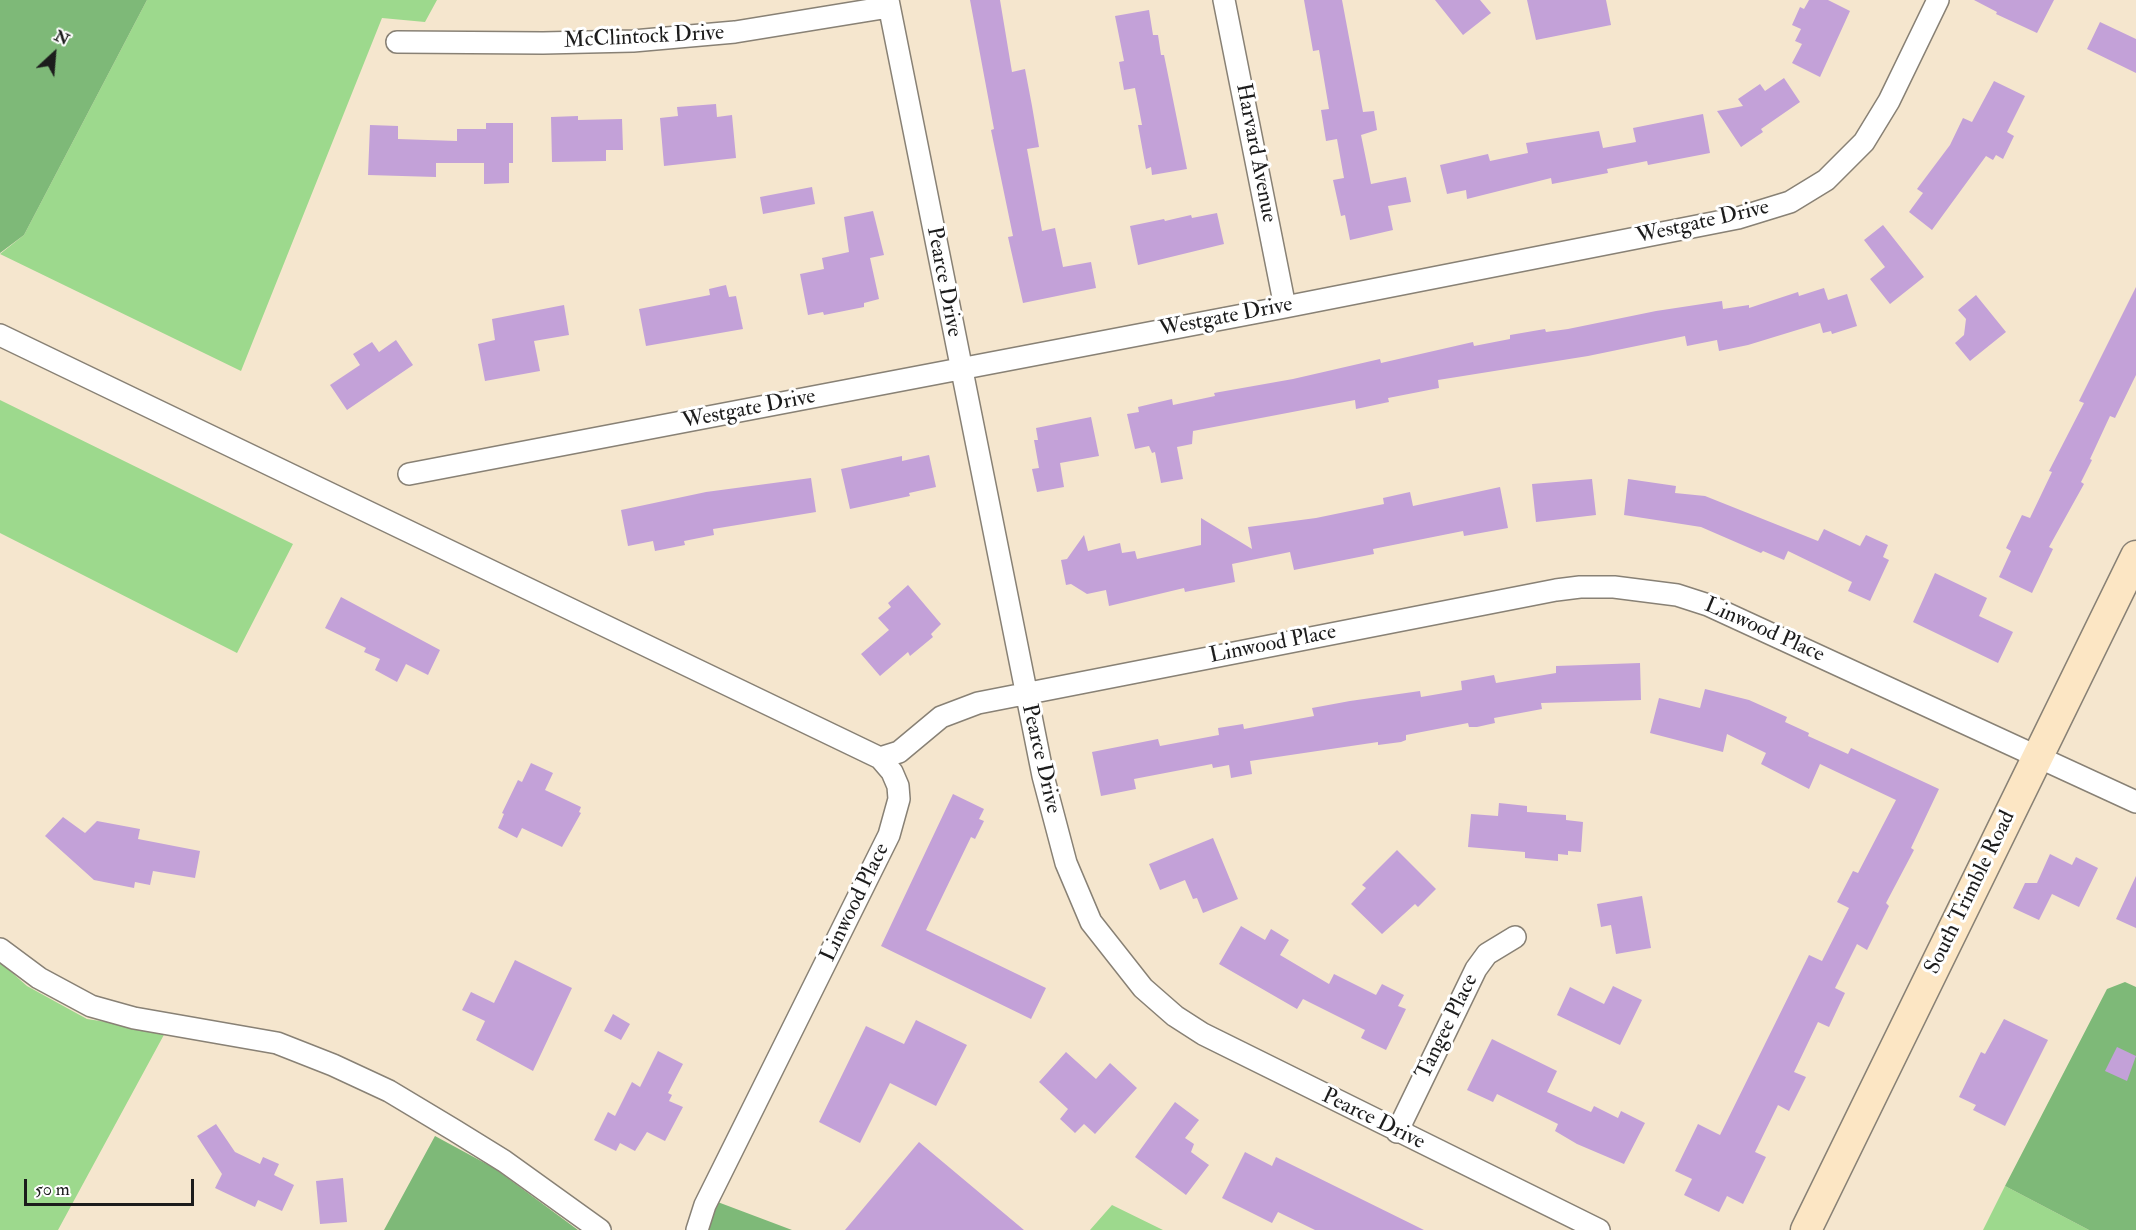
<!DOCTYPE html>
<style>
body{margin:0}
#map{position:relative;width:2136px;height:1230px;overflow:hidden;background:#f5e6ce;font-family:"IM FELL Double Pica",serif}
canvas{display:block}
.north{position:absolute;left:24px;top:24px;width:60px;height:60px;-webkit-text-stroke:4px #fff;paint-order:stroke;rotate:26deg;font-size:16px;font-weight:700;line-height:24px;text-align:center;color:#1c1c1c}
.north::after{content:'';display:block;margin:auto;width:21px;height:27px;background:#1c1c1c;clip-path:polygon(50% 0,100% 100%,50% 72%,0 100%)}
.scale{position:absolute;left:24px;top:1179px;width:170px;height:27px;box-sizing:border-box;border:3px solid #1c1c1c;border-top:0;padding-left:8px;font-size:18px;line-height:21px;white-space:nowrap;color:#1c1c1c;-webkit-text-stroke:4px #fff;paint-order:stroke}
</style>
<div id="map">
<canvas width="2136" height="1230"></canvas>
<div class="north">N</div>
<div class="scale">50 m</div>
</div>
<script>
const context = document.querySelector('canvas').getContext('2d');
context.lineJoin = 'round';
function paint(path, color) { context.fillStyle = color; context.fill(path, 'evenodd'); }
const shape = rows => new Path2D(rows.map(r => 'M' + r).join(''));
function trace(path, color, width, dash) { context.strokeStyle = color; context.lineWidth = width; context.lineCap = dash ? 'butt' : 'round'; context.setLineDash(dash || []); context.stroke(path); }
function label(font, color, halo, rows, align = 'center') {
  context.font = font + ' "IM FELL Double Pica",serif'; context.lineWidth = 6; context.setLineDash([]); context.textBaseline = 'middle'; context.strokeStyle = halo; context.fillStyle = color; for (const [text, x, y, turn = 0] of rows) {
    context.save(); context.translate(x, y); context.rotate((+turn || 0) * Math.PI / 180); context.textAlign = isNaN(turn) ? turn : align; if (halo) context.strokeText(text, 0, 0); context.fillText(text, 0, 0); context.restore();
  }
}
const green = shape([
 [147,0,437,0,425,22,382,18,241,371,0,254,24,235],
 [0,400,293,544,237,653,0,533],
 [0,962,27,986,87,1019,166,1031,58,1230,0,1230],
 [2005,1186,2089,1230,1983,1230],
 [1112,1205,1163,1230,1090,1230]
]);
const forest = shape([
 [0,0,147,0,24,235,0,253],
 [2125,982,2136,987,2136,1230,2089,1230,2005,1186,2107,989],
 [435,1136,494,1168,578,1230,384,1230],
 [715,1201,792,1230,698,1230]
]);
const building = shape([
 [970,0,1000,0,1012,72,1025,69,1032,106,1039,147,1027,149,1042,231,1055,228,1063,267,1091,262,1096,288,1023,303,1008,237,1013,236,991,130,994,129],
 [1304,0,1342,0,1363,112,1374,111,1377,130,1361,135,1371,184,1406,177,1411,202,1388,206,1393,230,1350,240,1345,215,1341,216,1333,180,1344,178,1337,139,1326,141,1321,110,1329,109,1319,50,1313,51],
 [1435,0,1480,0,1491,13,1463,35],
 [1527,0,1606,0,1611,25,1536,40],
 [1809,0,1828,0,1850,11,1820,77,1792,63,1802,44,1795,41,1801,29,1792,25,1800,7,1804,9],
 [1974,0,2054,0,2037,33,1996,14,1997,12],
 [1149,10,1153,35,1158,35,1161,55,1164,55,1187,169,1152,175,1151,167,1146,169,1138,125,1142,125,1135,88,1124,90,1119,62,1124,61,1115,16],
 [2100,22,2136,39,2136,73,2087,49],
 [1784,78,1800,102,1761,129,1763,132,1741,147,1717,111,1743,106,1738,99,1760,84,1765,91],
 [1994,81,2025,96,2007,132,2014,136,2003,159,1996,155,1993,160,1986,156,1932,230,1909,212,1923,193,1917,189,1950,145,1963,118,1972,122],
 [716,104,717,117,732,115,736,158,664,166,660,118,678,116,677,107],
 [1703,114,1710,153,1648,165,1647,161,1607,169,1608,173,1552,184,1551,178,1467,199,1466,190,1447,194,1440,165,1488,154,1490,161,1528,153,1526,143,1599,131,1603,148,1636,142,1633,128],
 [578,116,578,120,622,119,623,150,606,150,606,161,552,162,551,117],
 [486,123,513,123,513,163,509,163,509,183,484,184,484,163,436,163,436,177,368,175,370,125,398,126,398,139,457,141,457,129,486,129],
 [812,187,815,204,763,214,760,197],
 [873,211,884,255,870,258,879,299,864,303,864,307,824,315,823,312,808,315,800,274,824,269,822,258,849,252,844,217],
 [1217,213,1224,244,1138,265,1130,226,1164,219,1165,221,1191,215,1192,218],
 [1883,225,1924,277,1890,304,1870,279,1885,267,1864,240],
 [726,285,729,297,736,296,743,329,646,346,639,309,710,295,709,289],
 [2136,287,2136,375,2115,418,2110,416,2090,459,2092,460,2081,482,2084,484,2049,547,2053,549,2032,593,1999,577,2011,551,2006,548,2022,515,2030,518,2052,472,2049,471,2084,403,2079,401],
 [1824,288,1828,300,1847,294,1857,326,1832,334,1831,331,1823,333,1820,323,1748,345,1719,351,1717,340,1687,346,1685,336,1588,356,1438,380,1439,388,1388,398,1389,402,1356,409,1355,400,1193,431,1192,444,1177,447,1183,479,1161,483,1155,452,1152,453,1149,446,1135,449,1127,414,1139,412,1138,407,1172,399,1173,405,1215,396,1214,393,1293,379,1380,359,1381,363,1473,342,1474,346,1510,339,1510,335,1545,329,1546,332,1568,329,1656,311,1722,301,1723,309,1749,305,1749,308,1798,292,1799,296],
 [1976,295,2006,332,1970,361,1955,343,1964,335,1966,319,1958,310],
 [564,305,569,335,534,341,540,371,485,381,478,344,495,340,492,319],
 [396,340,413,365,347,410,330,385,360,365,353,354,372,342,379,352],
 [1091,417,1099,456,1060,463,1064,487,1037,492,1032,469,1039,468,1034,440,1038,440,1036,428],
 [929,455,936,487,909,493,910,496,850,509,841,469,902,456,902,461],
 [811,478,816,512,713,529,714,535,684,541,685,545,655,551,653,541,628,546,621,510,706,492],
 [1592,479,1596,515,1536,522,1532,484],
 [1628,479,1676,486,1675,493,1705,496,1818,541,1824,529,1860,546,1866,535,1888,545,1883,557,1889,560,1870,601,1848,591,1852,582,1788,551,1784,560,1763,551,1761,553,1701,527,1624,515],
 [1500,487,1508,528,1464,536,1463,531,1373,549,1374,554,1294,570,1290,552,1232,564,1235,582,1185,592,1184,588,1109,606,1106,590,1087,594,1071,584,1066,585,1061,560,1067,559,1084,535,1088,551,1120,543,1122,553,1135,551,1137,559,1201,545,1201,518,1252,549,1248,527,1316,518,1384,504,1383,498,1410,492,1413,506],
 [1935,573,1987,598,1979,616,2013,632,1998,663,1913,622],
 [908,585,941,624,931,634,933,637,910,656,908,652,880,676,861,654,889,630,878,618,891,607,888,603],
 [341,597,440,650,428,675,406,664,397,682,375,670,380,659,364,652,366,648,325,628],
 [1640,663,1641,700,1541,703,1542,709,1494,718,1495,723,1477,727,1469,727,1468,723,1406,735,1406,740,1401,742,1378,745,1378,742,1250,761,1252,774,1231,778,1229,765,1213,768,1212,764,1134,779,1136,789,1101,796,1092,752,1158,739,1160,746,1219,735,1218,728,1243,724,1244,729,1314,716,1312,708,1350,701,1420,691,1421,697,1462,690,1461,681,1494,675,1496,683,1556,673,1556,666],
 [1705,689,1749,700,1787,717,1785,722,1809,733,1808,736,1848,754,1851,748,1939,789,1911,848,1914,850,1886,903,1889,906,1867,950,1857,944,1835,988,1845,993,1829,1027,1818,1022,1794,1072,1806,1077,1789,1111,1778,1105,1755,1152,1766,1157,1743,1204,1727,1196,1719,1212,1684,1195,1692,1179,1675,1171,1698,1124,1720,1135,1809,955,1822,961,1849,908,1837,902,1853,871,1858,873,1896,800,1820,764,1809,789,1761,764,1766,753,1727,734,1723,752,1650,733,1659,698,1700,708],
 [531,763,553,773,545,790,581,807,579,812,581,813,562,847,522,828,517,838,498,828,504,814,502,813,518,780,522,782],
 [953,794,984,809,979,819,984,821,975,839,971,837,926,930,1046,988,1031,1019,881,946],
 [1499,803,1527,806,1527,812,1566,815,1566,820,1583,822,1581,852,1568,851,1568,855,1558,854,1558,861,1525,858,1525,852,1468,847,1471,814,1498,816],
 [63,817,85,833,97,821,140,829,138,839,200,851,195,878,153,871,150,885,135,882,134,888,94,880,45,836],
 [1213,838,1238,899,1203,913,1197,898,1193,899,1185,880,1160,890,1149,864],
 [1397,850,1436,889,1418,907,1415,904,1382,934,1351,904,1366,888,1362,885],
 [2050,854,2072,865,2076,857,2098,868,2079,907,2052,894,2039,920,2013,908,2025,883,2037,883],
 [2136,876,2136,928,2116,919],
 [1642,896,1651,948,1616,954,1611,925,1601,927,1597,904],
 [1241,926,1265,940,1271,929,1289,940,1280,955,1329,984,1334,974,1376,995,1382,984,1404,995,1398,1006,1406,1009,1386,1050,1361,1038,1365,1030,1303,999,1297,1009,1219,964],
 [515,960,572,988,533,1071,476,1040,485,1021,462,1010,471,992,494,1003],
 [1613,986,1642,1000,1620,1045,1557,1015,1570,987,1604,1004],
 [613,1014,630,1024,621,1040,604,1031],
 [2004,1019,2048,1040,2005,1126,1973,1110,1976,1105,1959,1097,1981,1052,1985,1054],
 [916,1020,967,1045,936,1106,890,1083,860,1143,819,1122,866,1026,904,1044],
 [1492,1039,1557,1071,1547,1092,1591,1112,1594,1106,1618,1118,1621,1111,1645,1123,1624,1164,1577,1144,1555,1131,1558,1124,1497,1094,1493,1102,1467,1090],
 [2117,1047,2136,1056,2127,1081,2105,1071],
 [658,1051,683,1064,668,1093,672,1095,669,1101,683,1107,665,1141,647,1132,635,1151,620,1143,616,1151,594,1140,608,1112,615,1116,632,1082,640,1087],
 [1066,1052,1096,1079,1110,1063,1137,1088,1095,1134,1084,1124,1075,1133,1060,1119,1068,1109,1039,1082],
 [1175,1102,1199,1120,1185,1138,1194,1144,1191,1152,1209,1165,1186,1195,1135,1157],
 [216,1124,235,1152,260,1164,263,1157,279,1164,274,1175,294,1185,282,1211,258,1200,255,1207,215,1188,222,1174,197,1136],
 [919,1142,1024,1230,845,1230],
 [1245,1152,1272,1166,1276,1157,1424,1230,1315,1230,1278,1212,1272,1223,1222,1198],
 [343,1178,347,1222,320,1224,316,1181]
]);
const street = shape([
 [888,0,1043,776,1066,863,1091,922,1143,988,1175,1016,1203,1034,1599,1230],
 [1224,0,1285,307],
 [397,42,543,43,633,41,735,32,889,7],
 [0,335,880,758,892,772,898,786,899,799,889,835,705,1205,697,1230],
 [409,474,1285,307,1738,218,1790,202,1826,180,1864,142,1889,101,1938,0],
 [880,758,899,752,941,717,978,703,1556,590,1580,587,1614,587,1677,595,1708,605,2136,802],
 [0,949,39,978,91,1006,134,1018,277,1043,333,1065,389,1091,454,1130,504,1161,600,1230],
 [1397,1132,1476,969,1487,954,1515,937]
]);
const secondary = shape([
 [1806,1230,2136,556]
]);
const streetNames = [
 ["McClintock Drive",644,38,-3],
 ["Harvard Avenue",1255,153,79],
 ["Westgate Drive",1703,223,-13],
 ["Pearce Drive",943,282,79],
 ["Westgate Drive",1226,318,-11],
 ["Westgate Drive",749,410,-11],
 ["Linwood Place",1764,631,24],
 ["Linwood Place",1273,645,-11],
 ["Pearce Drive",1040,759,77],
 ["South Trimble Road",1971,893,-64],
 ["Linwood Place",856,903,-64],
 ["Tangee Place",1448,1027,-64],
 ["Pearce Drive",1373,1120,26]
];
paint(green, '#9dd98d');
paint(forest, '#7eb978');
paint(building, '#c3a1d8');
trace(street, '#888175', 24);
trace(secondary, '#888175', 33);
trace(street, '#fff', 21);
trace(secondary, '#fce6c4', 30);
label('22px', '#1c1c1c', '#fff', streetNames);
</script>
